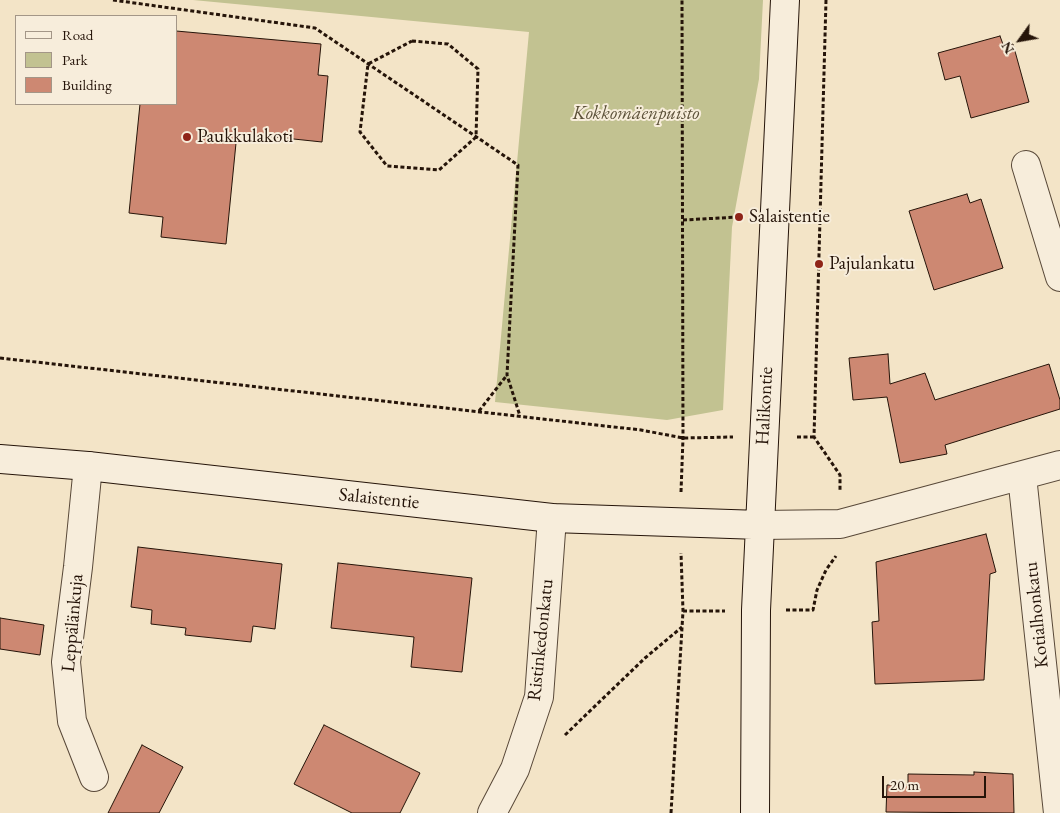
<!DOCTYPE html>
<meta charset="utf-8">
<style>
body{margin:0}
#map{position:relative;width:1060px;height:813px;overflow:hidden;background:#f3e4c7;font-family:"EB Garamond",serif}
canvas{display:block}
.legend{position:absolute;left:15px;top:15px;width:162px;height:90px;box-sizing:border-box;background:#f7eddb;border:1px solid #a39687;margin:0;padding:6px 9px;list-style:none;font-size:15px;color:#251409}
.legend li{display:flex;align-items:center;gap:10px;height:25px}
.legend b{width:25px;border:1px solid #a39687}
.north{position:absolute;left:995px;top:15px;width:50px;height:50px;-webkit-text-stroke:4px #f7eddb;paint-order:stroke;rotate:238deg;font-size:14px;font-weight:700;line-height:20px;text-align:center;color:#251409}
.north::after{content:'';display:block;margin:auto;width:18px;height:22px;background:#251409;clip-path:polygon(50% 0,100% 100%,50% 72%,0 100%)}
.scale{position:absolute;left:882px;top:776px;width:104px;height:22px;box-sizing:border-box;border:2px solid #251409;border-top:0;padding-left:6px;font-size:15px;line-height:18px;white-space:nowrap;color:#251409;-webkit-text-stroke:4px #f7eddb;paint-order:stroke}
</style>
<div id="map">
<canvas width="1060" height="813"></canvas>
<ul class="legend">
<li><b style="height:6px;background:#f7eddb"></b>Road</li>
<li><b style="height:14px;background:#c2c291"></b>Park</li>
<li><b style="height:14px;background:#cd8872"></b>Building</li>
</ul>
<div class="north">N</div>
<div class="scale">20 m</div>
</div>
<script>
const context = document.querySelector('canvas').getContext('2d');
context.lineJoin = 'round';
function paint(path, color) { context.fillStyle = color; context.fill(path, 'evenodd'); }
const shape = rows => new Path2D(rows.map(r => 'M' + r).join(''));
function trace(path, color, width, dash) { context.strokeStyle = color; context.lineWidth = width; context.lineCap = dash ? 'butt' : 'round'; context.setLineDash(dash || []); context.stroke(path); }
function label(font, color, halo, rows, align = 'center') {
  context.font = font + ' "EB Garamond",serif'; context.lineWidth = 4; context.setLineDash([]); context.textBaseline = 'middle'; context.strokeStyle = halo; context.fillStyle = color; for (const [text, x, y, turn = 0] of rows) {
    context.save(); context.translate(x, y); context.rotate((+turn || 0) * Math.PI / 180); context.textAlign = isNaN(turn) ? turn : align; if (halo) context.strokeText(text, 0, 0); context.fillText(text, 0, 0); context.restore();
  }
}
const green = shape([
 [193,0,763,0,759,79,732,227,723,410,667,420,495,402,529,32]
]);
const building = shape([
 [176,31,321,44,318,75,328,76,322,142,237,133,226,244,161,237,163,217,129,213,140,104,176,104,176,31],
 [1000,36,1004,47,1013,44,1029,102,971,118,960,76,945,80,938,53,1000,36],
 [967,194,970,203,981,199,1003,268,934,290,909,211,967,194],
 [888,354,890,384,925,373,935,400,1049,364,1060,400,1060,409,945,445,947,454,900,463,887,397,853,400,849,358,888,354],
 [986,534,996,572,990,574,984,680,875,684,872,622,879,621,876,562,986,534],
 [138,547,282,564,275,629,253,626,251,642,185,635,186,628,151,624,152,610,131,607,138,547],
 [338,563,472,578,462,672,411,667,414,637,331,628,338,563],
 [0,618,44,625,40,655,0,649,0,618],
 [324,725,420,773,400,813,352,813,294,784,324,725],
 [142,745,183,767,159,813,108,813,142,745],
 [974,772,1013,774,1014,813,886,812,887,785,908,785,908,774,974,775,974,772]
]);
const path = shape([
 [113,0,315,28,518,165,507,375,520,416],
 [826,0,814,437,840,475,840,491],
 [412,41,448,44,478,69,476,137,439,170,387,166,360,132,368,64,412,41],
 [683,220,739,217],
 [0,358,641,430,683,438,733,437],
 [479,411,507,375],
 [797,437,814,437],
 [681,492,683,438,682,0],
 [786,610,813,610,817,590,826,570,836,556],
 [683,611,725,611],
 [565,735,645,658,682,627],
 [671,813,683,611,681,553]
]);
const street = shape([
 [1026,165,1060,277],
 [88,466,78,567,66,662,72,721,94,777],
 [1022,476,1058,813],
 [760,525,840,524,1060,465],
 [492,813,515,769,539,697,552,518]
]);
const secondary = shape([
 [0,459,88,466,552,518,760,525],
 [755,813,756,610,785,0]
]);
const markers = [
 [187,137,5,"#8f2418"],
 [739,217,5,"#8f2418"],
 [819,264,5,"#8f2418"]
];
const parkNames = [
 ["Kokkomäenpuisto",636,114]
];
const poiNames = [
 ["Paukkulakoti",197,137],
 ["Salaistentie",749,217],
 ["Pajulankatu",829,264]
];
const streetNames = [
 ["Halikontie",765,406,-87],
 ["Salaistentie",379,499,6],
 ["Kotialhonkatu",1037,615,-96],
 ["Leppälänkuja",73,623,-85],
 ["Ristinkedonkatu",541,640,-84]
];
paint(green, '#c2c291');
paint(building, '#cd8872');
trace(building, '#251409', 1);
trace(street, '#584838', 30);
trace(secondary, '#251409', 30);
trace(path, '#251409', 3, [4, 2.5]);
trace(street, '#f7eddb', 28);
trace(secondary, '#f7eddb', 28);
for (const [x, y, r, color] of markers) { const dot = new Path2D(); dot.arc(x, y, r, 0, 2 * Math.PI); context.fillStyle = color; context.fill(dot); trace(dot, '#f7eddb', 2); }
label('italic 19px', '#5c5139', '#f7eddb', parkNames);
label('19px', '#251409', '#f7eddb', poiNames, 'left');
label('19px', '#251409', '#f7eddb', streetNames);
</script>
